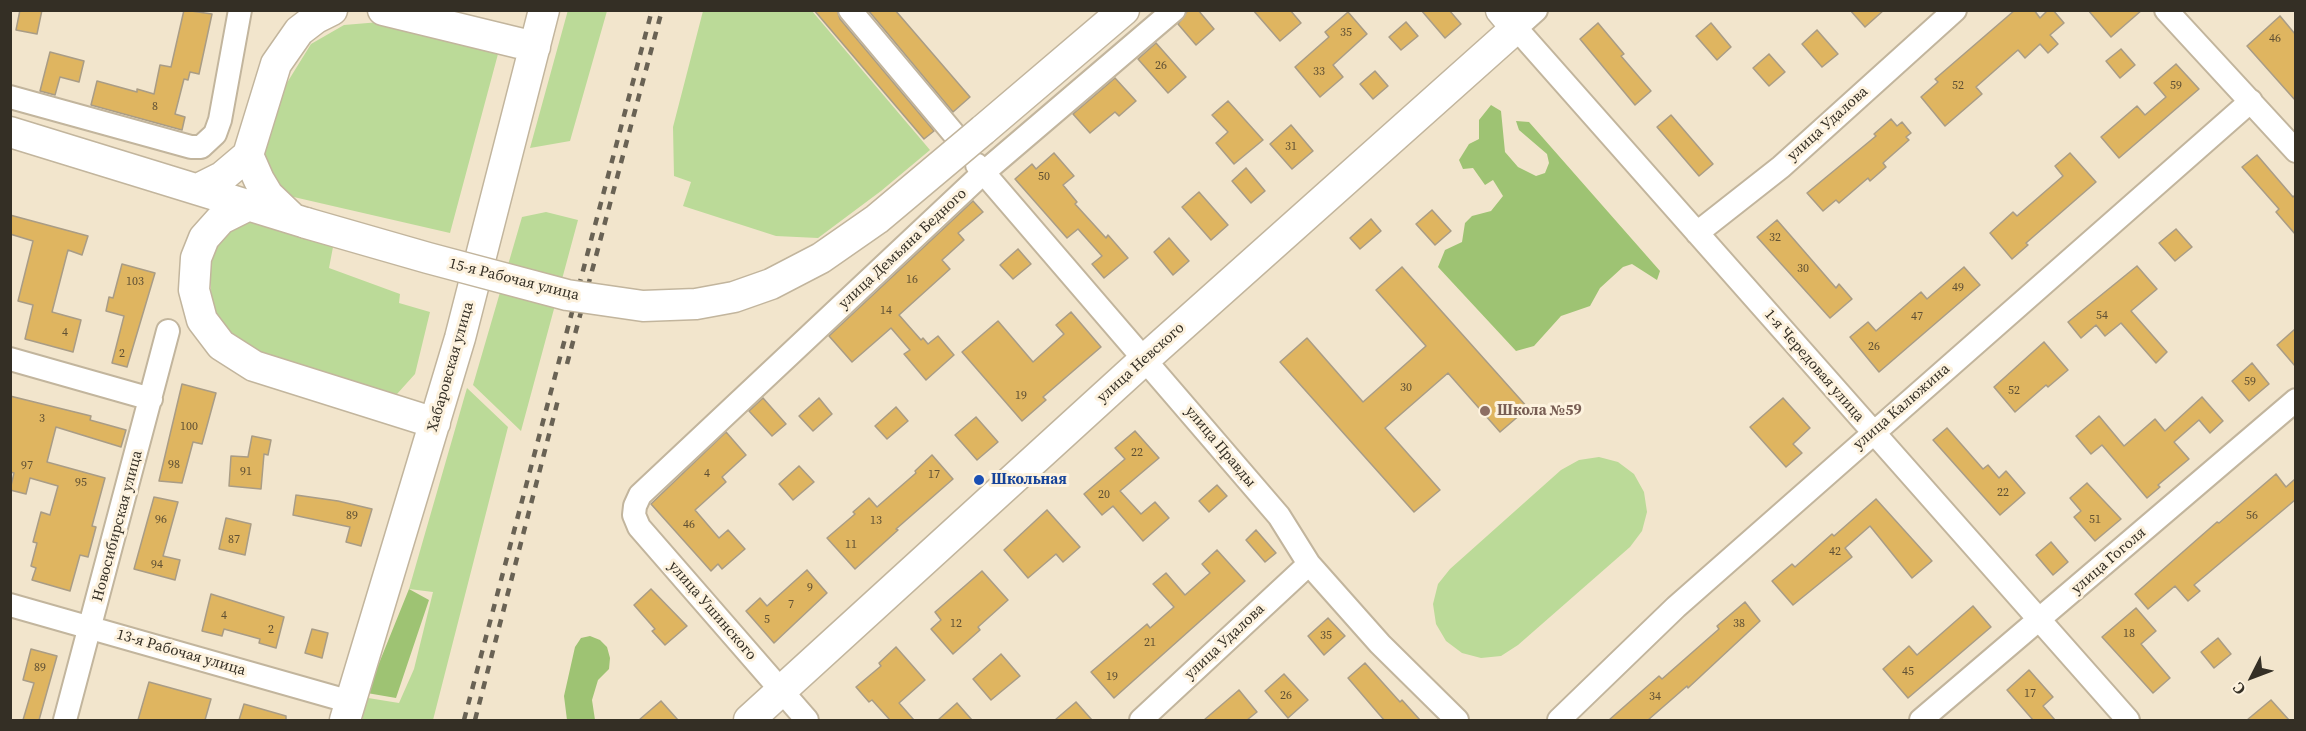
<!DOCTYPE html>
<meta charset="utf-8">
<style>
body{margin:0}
#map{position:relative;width:2306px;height:731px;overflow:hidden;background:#f2e5cc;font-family:"Source Serif 4",serif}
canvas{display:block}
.frame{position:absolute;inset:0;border:12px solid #342f25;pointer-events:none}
.north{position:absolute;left:2222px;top:647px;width:60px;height:60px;-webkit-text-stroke:4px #fdf2de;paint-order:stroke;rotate:228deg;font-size:16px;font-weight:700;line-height:24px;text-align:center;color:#342f25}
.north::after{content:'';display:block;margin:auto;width:21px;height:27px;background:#342f25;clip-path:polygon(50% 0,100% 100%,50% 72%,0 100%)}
</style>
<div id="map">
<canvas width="2306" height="731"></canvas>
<div class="frame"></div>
<div class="north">С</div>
</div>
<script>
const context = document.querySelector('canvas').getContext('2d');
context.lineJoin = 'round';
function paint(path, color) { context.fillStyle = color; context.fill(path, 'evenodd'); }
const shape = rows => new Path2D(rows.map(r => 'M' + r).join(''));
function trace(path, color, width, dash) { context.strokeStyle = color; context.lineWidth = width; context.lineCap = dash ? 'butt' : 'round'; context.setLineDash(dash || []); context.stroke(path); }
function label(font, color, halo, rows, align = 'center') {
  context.font = font + ' "Source Serif 4",serif'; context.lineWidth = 6; context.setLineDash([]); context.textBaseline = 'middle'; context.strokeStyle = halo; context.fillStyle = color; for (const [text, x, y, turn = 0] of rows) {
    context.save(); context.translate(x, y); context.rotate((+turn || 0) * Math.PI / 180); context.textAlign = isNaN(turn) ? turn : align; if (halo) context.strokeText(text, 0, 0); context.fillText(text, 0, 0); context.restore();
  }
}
const green = shape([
 [568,10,607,11,570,141,530,148],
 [703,11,812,11,930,150,881,191,818,238,776,236,683,206,691,182,674,176,673,127],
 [380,22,434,32,498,54,450,233,285,195,266,165,265,151,285,86,311,44,344,25],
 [546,212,578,220,521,431,473,385,522,217],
 [265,222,333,247,329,268,400,294,399,303,430,312,415,374,397,394,356,387,252,351,225,331,212,304,210,275,214,249,223,233,240,223],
 [467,388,508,427,433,720,362,720,368,698,399,703,414,669,433,592,409,589],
 [1599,457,1618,462,1634,474,1644,492,1647,512,1642,531,1630,547,1518,645,1501,656,1481,658,1462,653,1446,641,1436,624,1433,604,1438,584,1450,569,1561,470,1579,460]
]);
const forest = shape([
 [1491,105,1501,111,1505,152,1518,167,1536,176,1545,173,1549,163,1547,154,1519,130,1516,121,1529,122,1660,271,1657,280,1632,264,1623,267,1600,288,1590,306,1561,316,1534,346,1516,351,1438,267,1445,250,1462,242,1465,223,1472,216,1491,211,1503,196,1493,180,1485,185,1473,168,1463,169,1459,160,1469,144,1479,139,1479,120],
 [409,589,429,600,396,698,367,693],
 [590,636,600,640,607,647,610,658,609,669,598,680,592,700,595,720,567,720,564,696,575,647,581,638]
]);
const building = shape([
 [20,10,42,10,37,34,16,30,20,10],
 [184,10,212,14,199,74,190,72,188,80,184,79,175,114,185,117,182,130,91,105,97,81,137,92,137,89,154,94,160,65,171,67,184,10],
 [814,10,837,10,840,19,934,131,924,139,814,10],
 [868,10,895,10,970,97,953,112,868,10],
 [1188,10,1198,10,1214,29,1196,45,1178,24,1188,10],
 [1253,10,1290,10,1301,23,1280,41,1253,10],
 [1421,10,1449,10,1461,24,1445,38,1421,10],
 [1850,10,1884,10,1865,27,1850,10],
 [2015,10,2034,10,2040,18,2048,10,2053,10,2064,23,2050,35,2058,44,2048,53,2040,44,2025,58,2018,50,1976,87,1982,94,1945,126,1921,97,1938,82,1935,79,2015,10],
 [2088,10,2142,10,2111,37,2088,10],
 [1348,12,1367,34,1333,65,1343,77,1320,97,1295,67,1329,37,1325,32,1348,12],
 [2280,16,2295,34,2295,100,2247,46,2280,16],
 [1406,22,1418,36,1401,50,1389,37,1406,22],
 [1598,23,1624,54,1621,56,1651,91,1635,105,1580,39,1598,23],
 [1711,23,1731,47,1717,60,1696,36,1711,23],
 [1817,30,1838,54,1822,67,1802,44,1817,30],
 [1156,43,1186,77,1168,93,1138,59,1156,43],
 [2121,49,2135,65,2120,78,2106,61,2121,49],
 [50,52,84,61,79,82,60,77,55,95,40,91,50,52],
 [1769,54,1785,72,1769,86,1753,68,1769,54],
 [2176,64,2199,89,2119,158,2101,137,2137,106,2145,115,2166,97,2154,83,2176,64],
 [1375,71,1388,86,1373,99,1360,84,1375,71],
 [1115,78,1136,101,1119,116,1115,112,1090,133,1073,114,1115,78],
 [1228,101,1263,140,1234,164,1216,143,1228,132,1212,115,1228,101],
 [1671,115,1713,164,1699,176,1657,127,1671,115],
 [1891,119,1897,126,1902,122,1911,133,1906,137,1909,140,1883,163,1886,167,1870,181,1868,178,1839,203,1836,200,1823,211,1807,193,1876,136,1874,134,1891,119],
 [1291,125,1313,151,1292,169,1270,144,1291,125],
 [1054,153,1074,176,1063,185,1077,202,1075,204,1106,238,1108,235,1128,258,1104,278,1092,264,1102,256,1078,229,1067,238,1015,179,1032,164,1036,169,1054,153],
 [2070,153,2096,182,2026,243,2028,245,2012,259,1990,233,2013,212,2017,216,2063,176,2055,166,2070,153],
 [2257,155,2293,197,2295,195,2295,234,2276,212,2279,209,2242,167,2257,155],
 [1246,168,1265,191,1251,203,1232,181,1246,168],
 [1199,192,1228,225,1211,240,1182,207,1199,192],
 [973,201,983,212,958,233,964,240,942,260,950,269,899,315,921,340,923,338,928,344,938,336,954,355,926,380,904,354,910,350,891,328,852,362,829,336,973,201],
 [1432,210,1451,231,1435,245,1416,224,1432,210],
 [10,215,88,236,82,255,68,250,52,312,81,320,73,352,25,339,33,305,18,301,33,241,10,234,10,215],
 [1371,219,1381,231,1360,249,1350,238,1371,219],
 [1777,220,1836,288,1839,284,1852,299,1830,318,1757,237,1777,220],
 [2176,229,2192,247,2175,261,2159,243,2176,229],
 [1169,238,1189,261,1173,275,1154,252,1169,238],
 [1018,249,1031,264,1013,279,1000,265,1018,249],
 [122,264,155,273,127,367,112,363,124,316,106,311,109,297,113,298,122,264],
 [2137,266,2157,289,2131,311,2167,352,2156,363,2121,323,2105,336,2096,325,2081,338,2068,322,2137,266],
 [1402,267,1528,408,1500,432,1448,373,1385,428,1440,490,1414,512,1280,362,1307,338,1363,402,1426,346,1376,290,1402,267],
 [1964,267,1980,285,1879,372,1850,337,1868,322,1876,331,1921,292,1927,299,1964,267],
 [1071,312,1101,347,1043,397,1046,400,1022,421,962,352,998,321,1033,362,1064,334,1056,325,1071,312],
 [2295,329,2295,366,2277,345,2295,329],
 [2044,342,2068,370,2048,387,2046,385,2015,412,1994,387,2044,342],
 [2252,363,2269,384,2249,401,2232,381,2252,363],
 [182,384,216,393,202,444,193,442,182,483,159,481,182,384],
 [10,396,91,416,90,420,126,430,121,447,56,427,47,462,105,478,92,526,96,527,88,557,80,555,70,591,32,580,36,568,31,566,37,543,33,542,41,512,50,515,58,486,30,478,26,494,10,490,14,473,10,472,10,396],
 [2202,397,2223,421,2210,433,2199,420,2174,442,2189,459,2158,485,2160,487,2147,498,2102,445,2091,454,2076,436,2099,416,2124,446,2155,419,2165,431,2202,397],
 [763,398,786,424,772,436,749,411,763,398],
 [819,398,832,414,813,431,799,416,819,398],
 [1783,398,1810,428,1793,444,1802,453,1786,467,1750,427,1783,398],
 [896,407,908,421,887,439,875,426,896,407],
 [976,417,998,442,977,460,955,435,976,417],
 [1947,428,1983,469,1988,465,1999,478,2006,471,2025,493,2000,515,1933,440,1947,428],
 [1135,431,1159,458,1120,491,1141,514,1155,502,1169,518,1143,541,1113,506,1102,515,1084,494,1125,459,1115,448,1135,431],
 [726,432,746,455,722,477,726,482,695,510,719,538,728,530,745,549,722,569,718,564,711,571,651,504,726,432],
 [252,436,271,440,268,455,264,454,261,489,229,486,231,456,248,457,252,436],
 [932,455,953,479,896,529,898,530,855,569,827,538,855,514,853,512,869,498,877,507,916,473,915,471,932,455],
 [799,466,814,482,793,500,779,484,799,466],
 [2276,474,2286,487,2295,479,2295,500,2194,585,2200,591,2188,601,2175,586,2148,609,2135,594,2217,522,2219,523,2276,474],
 [2087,483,2121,519,2095,541,2074,517,2081,511,2070,498,2087,483],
 [1217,485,1227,496,1209,512,1199,501,1217,485],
 [296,495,338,501,372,509,361,546,346,542,350,527,293,515,296,495],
 [154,497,178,502,163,556,180,560,175,580,134,569,154,497],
 [1876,499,1932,561,1912,578,1870,526,1845,548,1852,557,1793,605,1772,581,1792,564,1795,567,1832,534,1834,536,1876,499],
 [1047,510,1080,547,1063,562,1056,554,1028,578,1004,550,1047,510],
 [226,518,251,524,245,555,219,549,226,518],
 [1256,530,1276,553,1265,562,1246,540,1256,530],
 [2051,542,2068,562,2053,575,2036,555,2051,542],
 [1217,550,1245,581,1114,698,1091,672,1147,624,1150,628,1174,607,1153,584,1166,573,1185,595,1210,573,1202,564,1217,550],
 [807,570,827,593,774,643,746,611,760,598,767,606,807,570],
 [982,571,1008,600,978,627,980,630,953,654,931,629,941,620,935,612,982,571],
 [651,589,687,626,665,645,652,631,655,629,634,605,651,589],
 [211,594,284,617,276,648,259,643,260,639,224,629,222,636,202,631,211,594],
 [1745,602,1760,621,1688,688,1687,686,1648,720,1609,720,1659,676,1662,679,1719,629,1717,626,1745,602],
 [1973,606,1991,627,1908,698,1883,669,1909,646,1917,655,1973,606],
 [2136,608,2156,631,2141,644,2170,678,2153,693,2102,637,2136,608],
 [1328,618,1345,636,1324,655,1308,636,1328,618],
 [312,629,328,633,322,658,305,653,312,629],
 [2218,638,2231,654,2214,668,2201,652,2218,638],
 [896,647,925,680,899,703,914,720,890,720,872,700,869,702,856,687,881,666,879,663,896,647],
 [31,649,57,656,39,720,23,720,34,683,23,680,31,649],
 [1001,654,1020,676,991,700,973,679,1001,654],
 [1365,663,1400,702,1402,700,1420,720,1384,720,1348,678,1365,663],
 [2029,670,2053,697,2043,706,2055,720,2033,720,2007,690,2029,670],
 [1284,674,1308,700,1288,718,1265,691,1284,674],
 [149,682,211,699,205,720,138,720,149,682],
 [1239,690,1257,712,1247,720,1204,720,1239,690],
 [2271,700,2289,720,2247,720,2271,700],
 [661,701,678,720,639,720,661,701],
 [1076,702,1092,720,1055,720,1076,702],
 [957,703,972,720,938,720,957,703],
 [244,704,286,716,286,720,239,720,244,704]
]);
const minor = shape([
 [850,10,954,134],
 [1536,10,1516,28,2128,720],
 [2166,10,2296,151],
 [10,97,191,147,201,147,215,134,220,120,240,10],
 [977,165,1279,516,1309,564,1380,644,1457,720],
 [1697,233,1781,167,1955,10],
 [10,359,151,399],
 [10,605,351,702],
 [65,720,168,331],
 [807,720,639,527,634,515,635,506,640,495,983,173,1174,10],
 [1141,720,1309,564],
 [1559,720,1676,607,2251,101],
 [1921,720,2296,400]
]);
const major = shape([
 [383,10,535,47],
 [983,130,1124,10],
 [10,132,306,223],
 [248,155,259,180,268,195,291,217],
 [198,189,222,177,248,155,276,64,299,31,316,18,332,10],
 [249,205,221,219,204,238,196,258,194,290,202,320,221,345,254,366,435,423],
 [345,720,460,338,544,10],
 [749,720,1145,359,1516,28,1501,10]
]);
const rail = shape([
 [567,364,662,10],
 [464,720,652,10],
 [475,720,559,396]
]);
const majorBridge = shape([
 [306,223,428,258,567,295,643,306,696,304,734,297,771,284,821,258,877,219,983,130]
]);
const markers = [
 [1485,411,6,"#8d6e63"],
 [979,480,6,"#1a4fb4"]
];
const numberNames = [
 ["35",1346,33],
 ["46",2275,39],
 ["26",1161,66],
 ["33",1319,72],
 ["52",1958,86],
 ["59",2176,86],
 ["8",155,107],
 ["31",1291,147],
 ["50",1044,177],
 ["32",1775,238],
 ["30",1803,269],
 ["16",912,280],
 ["103",135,282],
 ["49",1958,288],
 ["14",886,311],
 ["54",2102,316],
 ["47",1917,317],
 ["4",65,333],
 ["26",1874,347],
 ["2",122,354],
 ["59",2250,382],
 ["30",1406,388],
 ["52",2014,391],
 ["19",1021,396],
 ["3",42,419],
 ["100",189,427],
 ["22",1137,453],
 ["98",174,465],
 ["97",27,466],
 ["91",246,472],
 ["4",707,474],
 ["17",934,475],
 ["95",81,483],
 ["22",2003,493],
 ["20",1104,495],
 ["89",352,516],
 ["56",2252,516],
 ["96",161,520],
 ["51",2095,520],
 ["13",876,521],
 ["46",689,525],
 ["87",234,540],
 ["11",851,545],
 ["42",1835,552],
 ["94",157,565],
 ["9",810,588],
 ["7",791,605],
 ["4",224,616],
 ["5",767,620],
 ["12",956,624],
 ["38",1739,624],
 ["2",271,630],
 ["18",2129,634],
 ["35",1326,636],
 ["21",1150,643],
 ["89",40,668],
 ["45",1908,672],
 ["19",1112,677],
 ["17",2030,694],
 ["26",1286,696],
 ["34",1655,697]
];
const streetNames = [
 ["улица Удалова",1828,124,-42],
 ["улица Демьяна Бедного",903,249,-43],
 ["15-я Рабочая улица",514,280,14],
 ["улица Невского",1141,363,-42],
 ["1-я Чередовая улица",1814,366,49],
 ["Хабаровская улица",451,367,-74],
 ["улица Калюжина",1902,407,-41],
 ["улица Правды",1220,447,50],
 ["Новосибирская улица",118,526,-75],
 ["улица Гоголя",2109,561,-41],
 ["улица Ушинского",712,611,49],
 ["улица Удалова",1225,642,-43],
 ["13-я Рабочая улица",181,653,16]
];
const educationNames = [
 ["Школа №59",1497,411]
];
const transitNames = [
 ["Школьная",991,480]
];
paint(green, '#bbda98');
paint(forest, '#9ec373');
paint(building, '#dfb560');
trace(building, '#a99c85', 1.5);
trace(minor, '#c2b59d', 26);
trace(major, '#c2b59d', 33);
trace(minor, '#fff', 22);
trace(major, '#fff', 30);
trace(rail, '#696254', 4.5, [8, 8]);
trace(majorBridge, '#c2b59d', 33, []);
trace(majorBridge, '#fff', 30);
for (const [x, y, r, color] of markers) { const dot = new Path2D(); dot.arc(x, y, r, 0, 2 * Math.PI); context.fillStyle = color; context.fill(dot); trace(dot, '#fdf2de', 2); }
label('12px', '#5f5034', null, numberNames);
label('15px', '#342f25', '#fdf2de', streetNames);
label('bold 15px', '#785e54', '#fdf2de', educationNames, 'left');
label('bold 15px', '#164399', '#fdf2de', transitNames, 'left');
</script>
